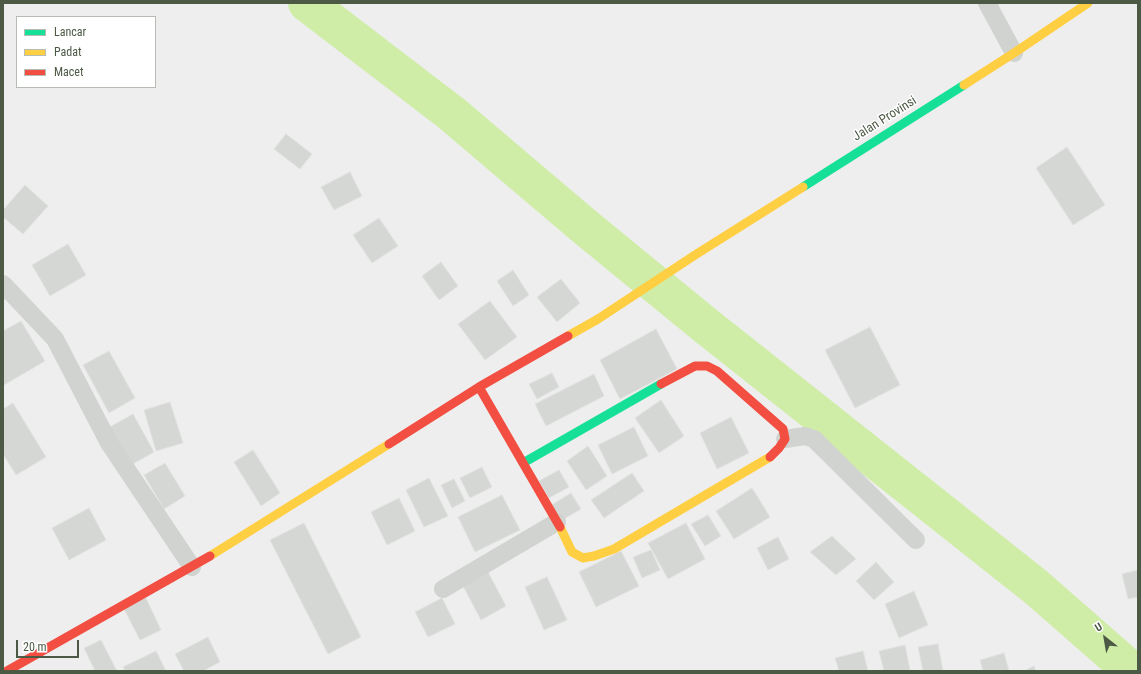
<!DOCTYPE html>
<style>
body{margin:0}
#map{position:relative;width:1141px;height:674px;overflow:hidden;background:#eeeeef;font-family:"Roboto Condensed",sans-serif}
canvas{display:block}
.frame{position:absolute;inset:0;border:4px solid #4c5a45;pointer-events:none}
.legend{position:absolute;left:16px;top:16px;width:140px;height:72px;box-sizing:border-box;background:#fff;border:1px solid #b7bdb5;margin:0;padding:5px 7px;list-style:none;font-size:12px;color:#4c5a45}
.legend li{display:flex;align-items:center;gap:8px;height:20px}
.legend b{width:20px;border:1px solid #b7bdb5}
.north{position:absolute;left:1085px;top:618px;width:40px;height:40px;-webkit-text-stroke:3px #fff;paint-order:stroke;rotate:329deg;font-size:11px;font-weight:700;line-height:16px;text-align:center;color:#4c5a45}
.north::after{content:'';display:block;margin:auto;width:14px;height:18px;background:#4c5a45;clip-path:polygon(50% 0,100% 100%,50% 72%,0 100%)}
.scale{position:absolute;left:16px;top:640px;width:63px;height:18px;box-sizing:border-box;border:2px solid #4c5a45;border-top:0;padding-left:5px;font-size:12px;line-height:14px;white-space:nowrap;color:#4c5a45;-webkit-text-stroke:3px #fff;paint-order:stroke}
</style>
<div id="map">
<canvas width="1141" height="674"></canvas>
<div class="frame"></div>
<ul class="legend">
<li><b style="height:5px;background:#16e098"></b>Lancar</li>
<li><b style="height:5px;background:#ffcf43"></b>Padat</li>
<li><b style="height:5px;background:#f24e42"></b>Macet</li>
</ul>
<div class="north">U</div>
<div class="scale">20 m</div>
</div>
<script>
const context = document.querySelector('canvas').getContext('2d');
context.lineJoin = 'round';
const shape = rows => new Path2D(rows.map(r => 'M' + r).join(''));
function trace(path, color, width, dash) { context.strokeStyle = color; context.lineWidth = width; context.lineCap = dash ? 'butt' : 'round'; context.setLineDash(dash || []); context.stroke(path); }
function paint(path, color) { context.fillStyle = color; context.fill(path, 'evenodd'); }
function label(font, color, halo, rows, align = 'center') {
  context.font = font + ' "Roboto Condensed",sans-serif'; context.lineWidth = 3; context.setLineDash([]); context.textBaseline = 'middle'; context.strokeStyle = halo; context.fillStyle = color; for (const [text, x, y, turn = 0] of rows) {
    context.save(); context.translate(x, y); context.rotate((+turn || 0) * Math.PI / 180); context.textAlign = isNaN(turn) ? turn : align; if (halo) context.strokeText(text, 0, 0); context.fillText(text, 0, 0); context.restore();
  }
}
const river = shape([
 [307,3,451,113,584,226,705,325,1036,587,1132,671]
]);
const building = shape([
 [286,134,312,154,300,169,274,149,286,134],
 [1067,147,1105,205,1073,225,1036,168,1067,147],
 [350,172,362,196,334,210,321,187,350,172],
 [25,185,48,206,23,234,3,217,3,210,25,185],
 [379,218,398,246,372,263,353,235,379,218],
 [68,244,86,275,50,296,32,265,68,244],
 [441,262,458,286,439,300,422,276,441,262],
 [513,270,529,295,513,306,497,281,513,270],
 [561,279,580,303,557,322,537,297,561,279],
 [490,301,517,337,485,360,458,324,490,301],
 [21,321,45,361,4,385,3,383,3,331,21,321],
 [870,327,900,385,855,408,825,350,870,327],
 [656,329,677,369,620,399,600,360,656,329],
 [109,351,135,398,109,413,83,365,109,351],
 [552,373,559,387,537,399,529,384,552,373],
 [594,374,604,396,546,426,535,404,594,374],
 [661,400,684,436,659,453,635,418,661,400],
 [170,402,183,443,156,451,144,410,170,402],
 [13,403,46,457,16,475,3,454,3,409,13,403],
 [133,414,154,452,129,466,108,428,133,414],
 [731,417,749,453,717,469,700,433,731,417],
 [634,427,648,456,612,474,598,445,634,427],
 [588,446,607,476,586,490,567,461,588,446],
 [253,450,280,493,261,506,234,462,253,450],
 [165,463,185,496,164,509,144,475,165,463],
 [482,467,492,487,470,498,460,478,482,467],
 [559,470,569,487,549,498,539,481,559,470],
 [632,473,644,491,604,518,591,500,632,473],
 [429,478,448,516,424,527,406,490,429,478],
 [454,479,465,501,452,508,441,485,454,479],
 [752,488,770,517,734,539,716,511,752,488],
 [571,493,581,509,559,522,550,506,571,493],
 [502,495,520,530,475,552,458,517,502,495],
 [399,498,415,531,387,545,371,512,399,498],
 [89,508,106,540,69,560,52,528,89,508],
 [708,515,721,536,705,546,691,524,708,515],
 [304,523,361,637,328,654,270,540,304,523],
 [686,523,705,559,668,579,648,543,686,523],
 [832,536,856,559,836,575,810,552,832,536],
 [778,537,789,559,768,570,757,548,778,537],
 [651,550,660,570,642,578,633,557,651,550],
 [621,551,639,586,596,607,579,572,621,551],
 [876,562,894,582,874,600,856,581,876,562],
 [487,570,506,606,481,620,462,584,487,570],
 [1138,570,1138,597,1128,599,1122,574,1138,570],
 [547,577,567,620,544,630,525,587,547,577],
 [914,591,928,625,899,638,885,604,914,591],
 [145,596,161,630,140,640,123,607,145,596],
 [442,598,455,624,428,637,415,612,442,598],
 [208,637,220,662,203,671,184,671,175,654,208,637],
 [101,640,117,671,95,671,84,648,101,640],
 [938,644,943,671,923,671,918,647,938,644],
 [905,645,910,670,884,671,879,651,905,645],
 [156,651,166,671,125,671,123,667,156,651],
 [863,651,868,671,839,671,835,658,863,651],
 [1004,653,1009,671,983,671,980,660,1004,653],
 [1034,666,1036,671,1024,671,1034,666]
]);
const street = shape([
 [987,3,1014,53],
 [3,284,55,339,109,443,192,567],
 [785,439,805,436,814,439,916,540],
 [443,589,557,522]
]);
const fast = shape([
 [803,187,964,85],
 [523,463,661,384]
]);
const slow = shape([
 [964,85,1014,53,1088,3],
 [568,336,598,319,695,255,803,187],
 [560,527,572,552,583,558,594,556,614,549,770,457],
 [210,556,389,444]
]);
const jam = shape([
 [661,384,695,366,707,366,717,371,783,429,785,439,779,448,770,457],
 [479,387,560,527],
 [389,444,479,387,568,336],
 [7,671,210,556]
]);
const streetNames = [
 ["Jalan Provinsi",885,119,-32]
];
trace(river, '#cfeda6', 38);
paint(building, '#d5d7d4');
trace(building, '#e0e1e0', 1);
trace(street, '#d0d3cf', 18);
trace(fast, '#16e098', 9);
trace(slow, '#ffcf43', 9);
trace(jam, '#f24e42', 9);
label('13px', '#4c5a45', '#fff', streetNames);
</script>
